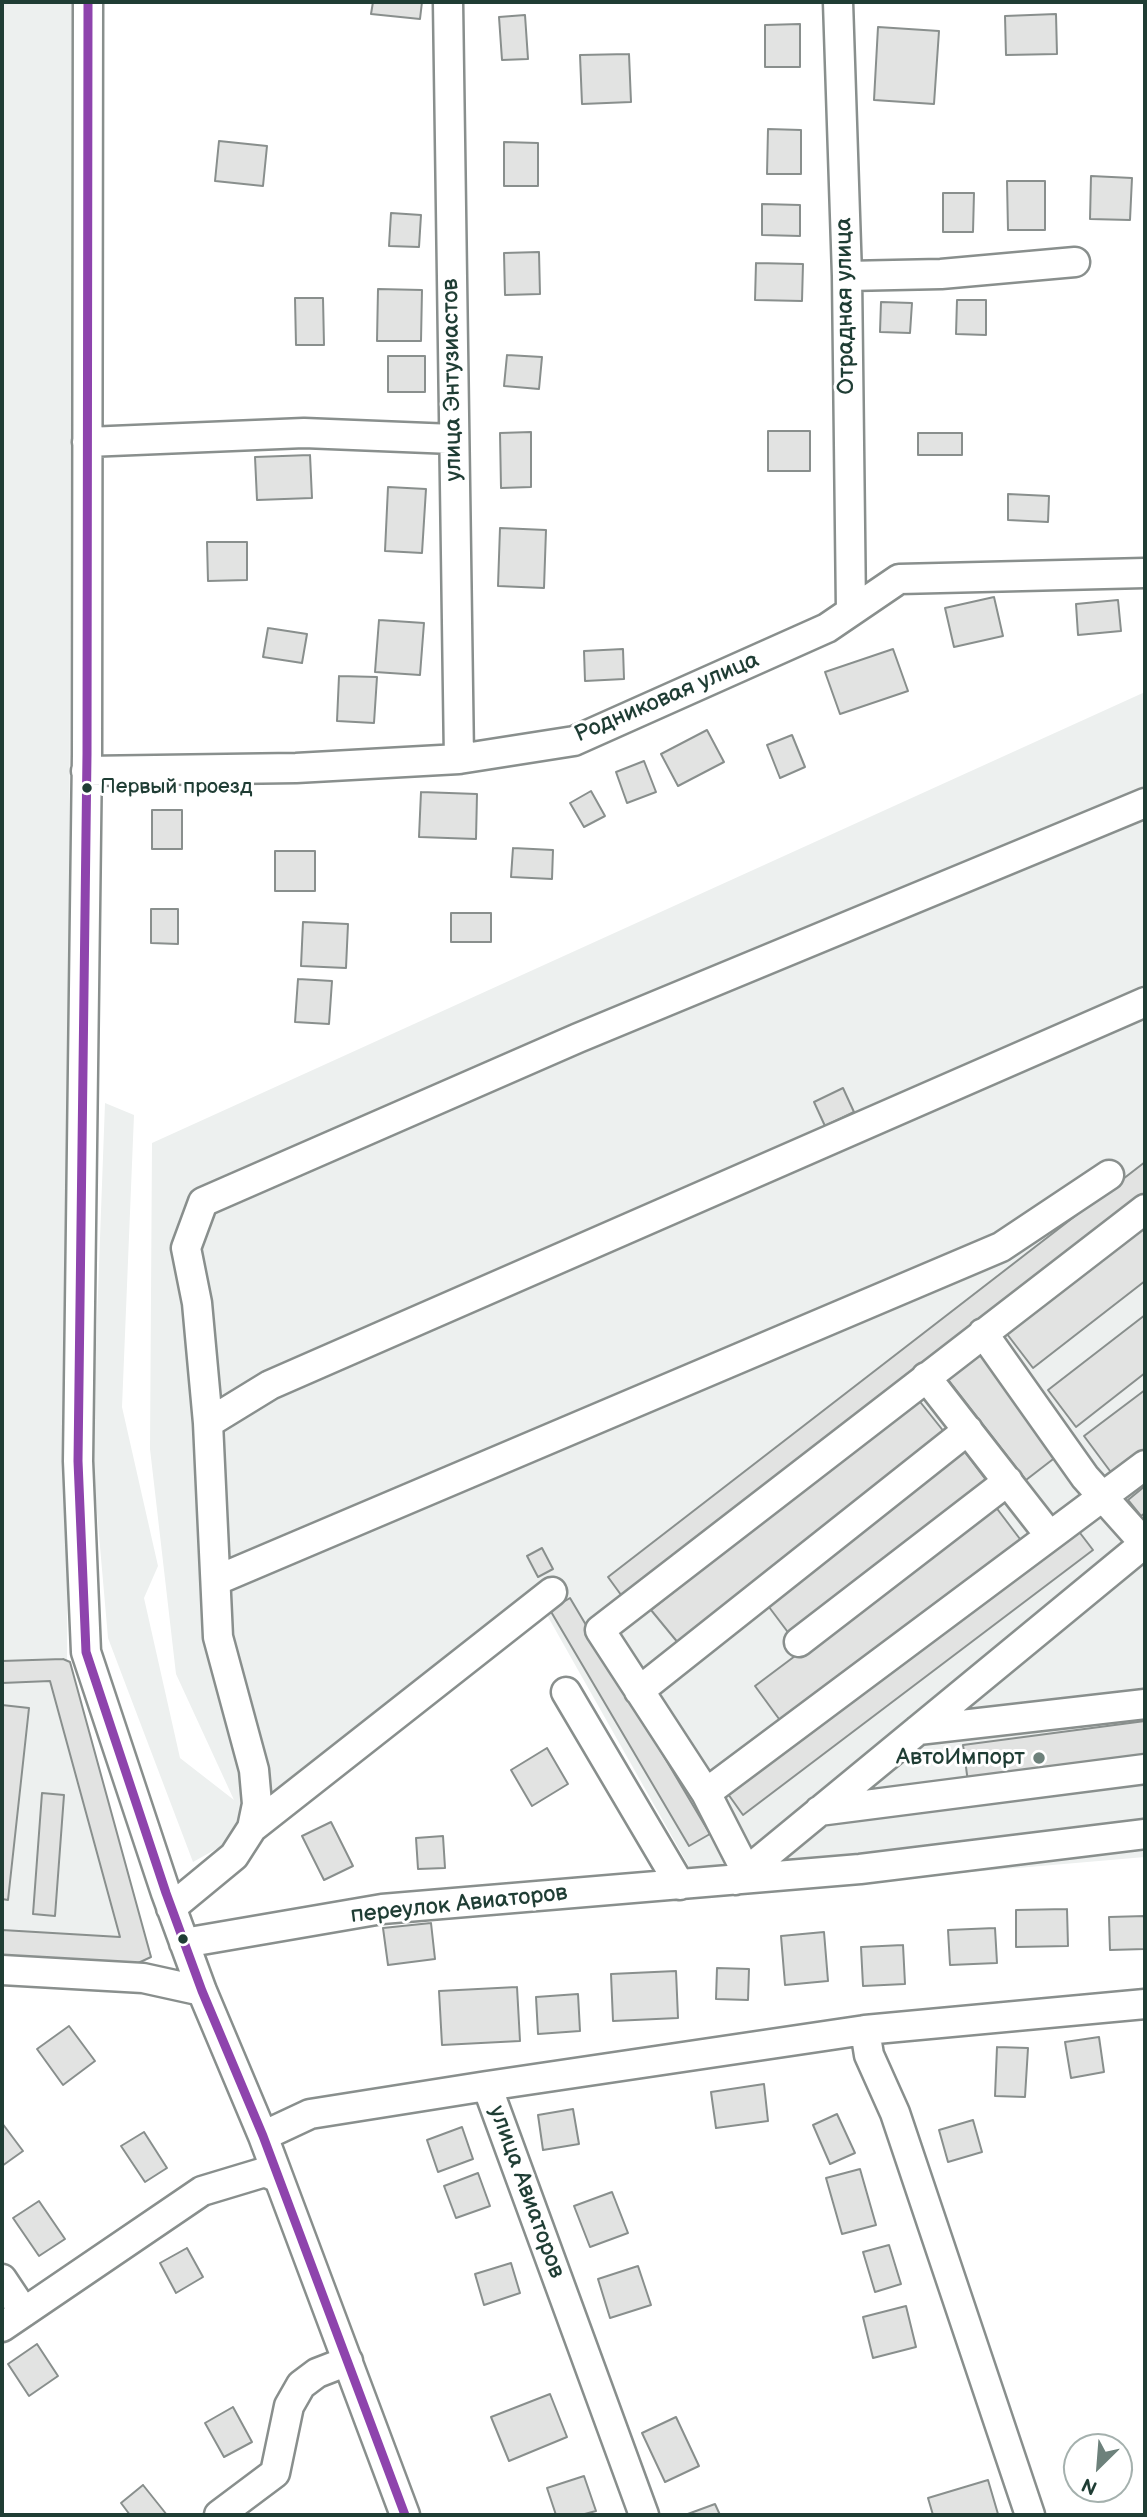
<!DOCTYPE html>
<meta charset="utf-8">
<style>
body{margin:0}
#map{position:relative;width:1147px;height:2517px;overflow:hidden;background:#fff;font-family:"Balsamiq Sans",sans-serif}
canvas{display:block}
.frame{position:absolute;inset:0;border:4px solid #1f3d34;pointer-events:none}
.north{position:absolute;left:1063px;top:2433px;width:70px;height:70px;box-sizing:border-box;background:#fff;border:2px solid #a5b1ae;border-radius:50%;rotate:205deg;font-size:19px;font-weight:700;line-height:28px;text-align:center;color:#1f3d34}
.north::after{content:'';display:block;margin:auto;width:24px;height:32px;background:#6d817b;clip-path:polygon(50% 0,100% 100%,50% 72%,0 100%)}
</style>
<div id="map">
<canvas width="1147" height="2517"></canvas>
<div class="frame"></div>
<div class="north">N</div>
</div>
<script>
const context = document.querySelector('canvas').getContext('2d');
context.lineJoin = 'round';
function paint(path, color) { context.fillStyle = color; context.fill(path, 'evenodd'); }
const shape = rows => new Path2D(rows.map(r => 'M' + r).join(''));
function trace(path, color, width, dash) { context.strokeStyle = color; context.lineWidth = width; context.lineCap = dash ? 'butt' : 'round'; context.setLineDash(dash || []); context.stroke(path); }
function label(font, color, halo, rows, align = 'center') {
  context.font = font + ' "Balsamiq Sans",sans-serif'; context.lineWidth = 6; context.setLineDash([]); context.textBaseline = 'middle'; context.strokeStyle = halo; context.fillStyle = color; for (const [text, x, y, turn = 0] of rows) {
    context.save(); context.translate(x, y); context.rotate((+turn || 0) * Math.PI / 180); context.textAlign = isNaN(turn) ? turn : align; if (halo) context.strokeText(text, 0, 0); context.fillText(text, 0, 0); context.restore();
  }
}
const built = shape([
 [2,2,72,2,67,1672,152,1957,2,1951],
 [1145,692,1145,1857,705,1895,534,1592,254,1841,240,1813,234,1839,193,1862,108,1638,92,1455,105,1103,134,1115,122,1407,158,1566,144,1598,180,1758,234,1800,176,1674,150,1449,152,1143]
]);
const building = shape([
 [373,2,422,2,420,19,371,14,373,2],
 [1056,14,1057,54,1006,55,1005,16,1056,14],
 [525,15,528,59,502,60,499,17,525,15],
 [800,24,800,67,765,67,765,25,800,24],
 [878,27,939,31,934,104,874,100,878,27],
 [629,54,631,102,582,104,580,55,629,54],
 [768,129,801,130,801,174,767,174,768,129],
 [219,141,267,146,263,186,215,181,219,141],
 [504,142,538,143,538,186,504,186,504,142],
 [1091,176,1132,178,1130,220,1090,219,1091,176],
 [1007,181,1045,181,1045,230,1008,230,1007,181],
 [943,193,974,193,973,232,943,232,943,193],
 [762,204,800,205,800,236,762,235,762,204],
 [391,213,421,215,419,247,389,246,391,213],
 [539,252,540,294,505,295,504,253,539,252],
 [756,263,803,264,802,301,755,300,756,263],
 [378,289,422,290,421,341,377,341,378,289],
 [295,298,323,298,324,345,296,345,295,298],
 [957,300,986,300,986,335,956,334,957,300],
 [881,302,912,303,910,333,880,332,881,302],
 [507,355,542,357,539,389,504,386,507,355],
 [388,356,425,356,425,392,388,392,388,356],
 [768,431,810,431,810,471,768,471,768,431],
 [531,432,531,487,501,488,500,433,531,432],
 [918,433,962,433,962,455,918,455,918,433],
 [310,455,312,498,257,500,255,457,310,455],
 [388,487,426,489,422,553,385,551,388,487],
 [1008,494,1049,496,1048,522,1008,520,1008,494],
 [500,528,546,530,544,588,498,586,500,528],
 [207,542,247,542,247,580,208,581,207,542],
 [994,597,1003,636,954,647,945,608,994,597],
 [1118,600,1121,631,1078,635,1076,604,1118,600],
 [379,620,424,623,420,675,375,672,379,620],
 [268,628,307,634,302,663,263,657,268,628],
 [623,649,624,679,585,681,584,651,623,649],
 [893,649,908,691,840,714,825,672,893,649],
 [339,676,377,677,374,723,337,721,339,676],
 [707,730,724,762,678,786,661,754,707,730],
 [792,735,805,767,780,778,767,745,792,735],
 [644,761,656,792,627,803,616,772,644,761],
 [591,791,605,816,584,827,570,803,591,791],
 [421,792,477,794,476,839,419,837,421,792],
 [152,810,182,810,182,849,152,849,152,810],
 [513,848,553,850,552,879,511,877,513,848],
 [275,851,315,851,315,891,275,891,275,851],
 [151,909,178,909,178,944,151,943,151,909],
 [451,913,491,913,491,942,451,942,451,913],
 [303,922,348,924,346,968,301,966,303,922],
 [298,979,332,981,329,1024,295,1022,298,979],
 [843,1088,854,1112,825,1126,814,1102,843,1088],
 [1145,1162,1145,1197,624,1599,608,1577,1145,1162],
 [1145,1227,1145,1281,1033,1368,1007,1334,1145,1227],
 [1145,1315,1145,1373,1076,1427,1048,1390,1145,1315],
 [978,1346,1061,1453,1026,1480,943,1373,978,1346],
 [1145,1390,1145,1451,1113,1475,1084,1436,1145,1390],
 [917,1398,945,1433,679,1644,651,1610,917,1398],
 [962,1448,989,1484,790,1635,763,1599,962,1448],
 [1145,1486,1145,1513,1141,1516,1128,1500,1145,1486],
 [995,1506,1023,1543,782,1723,755,1686,995,1506],
 [1077,1529,1093,1550,743,1815,728,1794,1077,1529],
 [542,1548,553,1569,538,1577,527,1556,542,1548],
 [570,1598,710,1834,689,1846,550,1610,570,1598],
 [63,1659,70,1662,151,1957,136,1964,2,1956,2,1930,120,1937,50,1681,2,1683,2,1661,63,1659],
 [2,1705,29,1708,8,1900,2,1899,2,1705],
 [1145,1721,1145,1759,968,1782,963,1745,1145,1721],
 [547,1748,568,1784,532,1806,511,1770,547,1748],
 [42,1793,64,1795,55,1916,33,1914,42,1793],
 [331,1822,353,1866,324,1880,302,1836,331,1822],
 [443,1836,445,1868,418,1869,416,1838,443,1836],
 [1067,1909,1068,1946,1016,1947,1016,1910,1067,1909],
 [1145,1916,1145,1949,1110,1950,1109,1917,1145,1916],
 [431,1923,435,1959,388,1965,383,1928,431,1923],
 [995,1928,997,1963,950,1965,948,1930,995,1928],
 [824,1932,828,1981,785,1985,781,1936,824,1932],
 [903,1945,905,1984,863,1986,861,1947,903,1945],
 [717,1968,749,1969,748,2000,716,1999,717,1968],
 [676,1971,678,2018,613,2021,611,1974,676,1971],
 [517,1987,520,2041,442,2045,439,1991,517,1987],
 [578,1994,580,2031,538,2034,536,1997,578,1994],
 [69,2026,95,2061,63,2085,37,2049,69,2026],
 [1099,2037,1104,2072,1071,2078,1065,2042,1099,2037],
 [997,2047,1028,2048,1025,2097,995,2096,997,2047],
 [764,2084,768,2121,716,2128,711,2092,764,2084],
 [573,2109,579,2144,543,2150,538,2115,573,2109],
 [837,2114,855,2153,830,2164,813,2125,837,2114],
 [973,2120,982,2152,948,2162,939,2130,973,2120],
 [2,2123,23,2151,2,2166,2,2123],
 [462,2127,473,2159,438,2172,427,2140,462,2127],
 [144,2132,167,2168,145,2182,121,2146,144,2132],
 [860,2169,876,2225,842,2234,826,2178,860,2169],
 [478,2173,490,2206,456,2218,444,2186,478,2173],
 [612,2192,628,2233,590,2247,574,2206,612,2192],
 [39,2201,65,2239,39,2256,13,2218,39,2201],
 [889,2245,901,2284,875,2292,863,2252,889,2245],
 [187,2248,203,2277,176,2293,160,2263,187,2248],
 [511,2263,520,2293,484,2305,475,2274,511,2263],
 [638,2266,651,2305,610,2318,598,2279,638,2266],
 [906,2306,916,2347,873,2358,863,2317,906,2306],
 [37,2344,58,2376,29,2396,8,2364,37,2344],
 [550,2394,567,2437,509,2461,491,2417,550,2394],
 [233,2407,252,2442,224,2457,205,2423,233,2407],
 [676,2417,699,2466,665,2482,642,2433,676,2417],
 [584,2476,596,2511,581,2515,556,2515,547,2488,584,2476],
 [988,2480,998,2514,933,2515,928,2498,988,2480],
 [143,2485,167,2515,130,2515,121,2503,143,2485],
 [715,2504,720,2515,685,2515,715,2504]
]);
const minor = shape([
 [88,2,87,754,78,1461,86,1652,166,1893,202,1991,263,2136,405,2515],
 [448,2,459,759],
 [838,2,847,276,851,610],
 [847,276,941,274,1075,262],
 [87,442,304,433,453,439],
 [86,771,296,768,459,759,574,741,827,628,899,579,1145,573],
 [983,1333,1085,1477,1144,1543],
 [926,1377,1050,1536],
 [208,1423,270,1385,1145,1002],
 [217,1580,1001,1247,1109,1175],
 [799,1642,1008,1481],
 [639,1691,968,1430],
 [566,1692,680,1885],
 [918,1730,1145,1704],
 [706,1793,1145,1465],
 [819,1811,1145,1769],
 [252,1828,552,1592],
 [746,1871,706,1793,600,1630,1145,1209],
 [736,1880,1145,1543],
 [171,1908,234,1856,252,1828,257,1804,254,1770,218,1637,208,1423,197,1303,186,1248,203,1202,578,1038,1145,803],
 [184,1943,382,1909,860,1869,1145,1834],
 [2,1970,143,1978,202,1991],
 [865,2030,1145,2004],
 [487,2086,865,2030,869,2055,895,2113,1030,2515],
 [263,2136,310,2114,487,2086,644,2515],
 [2,2279,24,2312],
 [2,2327,202,2191,265,2172,278,2178],
 [219,2515,275,2473,289,2406,301,2385,317,2373,348,2361]
]);
const bus1 = shape([
 [88,2,87,754,78,1461,86,1652,166,1893,202,1991,263,2136,405,2515]
]);
const markers = [
 [87,788,6,"#1f3d34"],
 [1039,1758,7,"#6d817b"],
 [183,1939,6,"#1f3d34"]
];
const busNames = [
 ["Первый проезд",100,788]
];
const streetNames = [
 ["Отрадная улица",846,306,-91],
 ["улица Энтузиастов",453,380,-91],
 ["Родниковая улица",667,698,-23],
 ["переулок Авиаторов",459,1905,-6],
 ["улица Авиаторов",526,2192,70]
];
const poiNames = [
 ["АвтоИмпорт",1025,1758]
];
paint(built, '#edf0ef');
paint(building, '#e2e3e2');
trace(building, '#898f8d', 2);
trace(minor, '#898f8d', 33);
trace(minor, '#fff', 28);
trace(bus1, '#8e44ad', 9);
for (const [x, y, r, color] of markers) { const dot = new Path2D(); dot.arc(x, y, r, 0, 2 * Math.PI); context.fillStyle = color; context.fill(dot); trace(dot, '#fff', 2.5); }
label('21px', '#1f3d34', '#fff', busNames, 'left');
label('23px', '#1f3d34', '#fff', streetNames);
label('23px', '#1f3d34', '#fff', poiNames, 'right');
</script>
